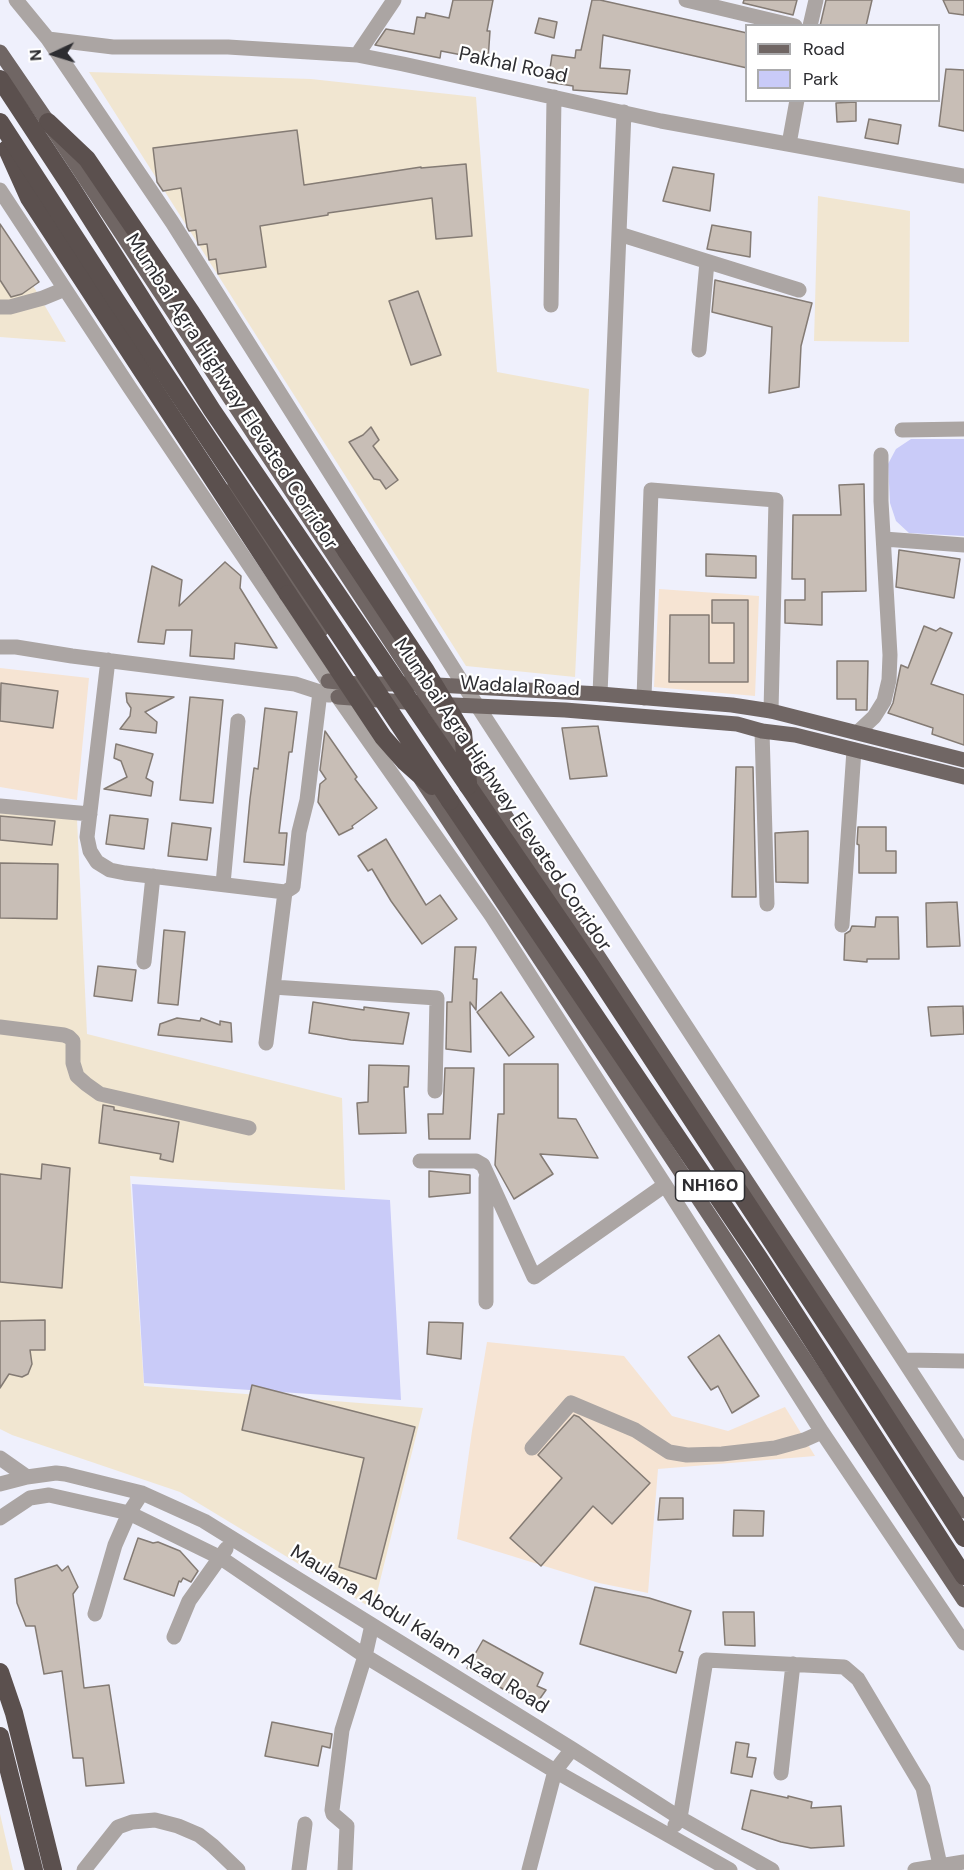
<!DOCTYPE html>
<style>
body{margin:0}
#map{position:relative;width:964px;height:1870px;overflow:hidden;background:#eff0fc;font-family:"DM Sans",sans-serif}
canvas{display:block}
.legend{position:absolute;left:745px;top:24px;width:195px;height:78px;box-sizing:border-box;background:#fff;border:2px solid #ababad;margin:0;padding:8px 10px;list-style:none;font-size:18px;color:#2d2d31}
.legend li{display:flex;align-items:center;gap:12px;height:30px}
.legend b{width:30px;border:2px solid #ababad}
.north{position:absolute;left:24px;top:24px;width:60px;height:60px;-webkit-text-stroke:4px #fff;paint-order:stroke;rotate:266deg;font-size:16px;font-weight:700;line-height:24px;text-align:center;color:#2d2d31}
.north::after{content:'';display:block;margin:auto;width:21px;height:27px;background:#2d2d31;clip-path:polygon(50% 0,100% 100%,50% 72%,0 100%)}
</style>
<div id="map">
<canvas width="964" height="1870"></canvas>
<ul class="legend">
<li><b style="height:8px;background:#706664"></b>Road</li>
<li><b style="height:16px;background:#c9cbf8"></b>Park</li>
</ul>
<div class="north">N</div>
</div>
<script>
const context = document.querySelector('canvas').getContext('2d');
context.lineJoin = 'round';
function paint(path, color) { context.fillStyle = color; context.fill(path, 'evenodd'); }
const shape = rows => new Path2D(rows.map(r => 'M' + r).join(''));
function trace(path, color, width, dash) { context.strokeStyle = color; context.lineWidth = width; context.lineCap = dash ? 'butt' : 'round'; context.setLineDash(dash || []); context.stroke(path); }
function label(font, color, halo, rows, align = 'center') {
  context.font = font + ' "DM Sans",sans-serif'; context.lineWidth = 4.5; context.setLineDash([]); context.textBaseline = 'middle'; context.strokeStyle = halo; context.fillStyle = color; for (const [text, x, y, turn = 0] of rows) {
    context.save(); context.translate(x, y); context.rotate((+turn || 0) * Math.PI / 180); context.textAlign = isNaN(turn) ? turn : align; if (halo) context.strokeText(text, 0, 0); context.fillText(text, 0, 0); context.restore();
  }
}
const commercial = shape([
 [89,72,311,79,476,97,497,372,589,389,575,677,466,666],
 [818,196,910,211,909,342,814,341],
 [0,229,66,342,0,337],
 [0,813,77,819,87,1034,342,1098,345,1190,130,1176,144,1386,423,1408,373,1609,180,1492,12,1435,0,1429],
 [0,1814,13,1870,0,1870]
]);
const medical = shape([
 [659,589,759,596,755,696,654,687],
 [0,668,89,678,77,800,0,787],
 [487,1342,624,1356,672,1416,728,1431,785,1407,815,1456,658,1469,648,1593,599,1583,457,1539,472,1431]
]);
const green = shape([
 [911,439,964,439,964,536,909,533,896,521,890,503,888,464,896,449],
 [132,1184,390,1200,401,1400,144,1383]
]);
const building = shape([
 [453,0,493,0,487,31,490,31,488,60,441,51,440,58,375,45,386,29,414,34,417,17,425,18,426,13,449,18,453,0],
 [592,0,600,0,747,33,747,68,603,35,600,68,630,70,627,94,573,90,573,86,548,82,552,55,575,58,576,50,581,50,592,0],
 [744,0,797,0,793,15,743,3,744,0],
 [826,0,872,0,866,26,820,26,826,0],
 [943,0,964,0,964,15,949,13,943,0],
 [539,18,557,22,554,38,535,33,539,18],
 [946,69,964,70,964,131,939,126,946,69],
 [856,102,856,121,837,122,836,103,856,102],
 [869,119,901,125,898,144,865,138,869,119],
 [297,130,304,185,421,167,421,168,466,164,472,236,436,239,432,198,328,213,328,215,260,226,266,267,218,274,216,259,209,260,207,244,198,245,196,230,189,231,187,227,181,188,163,191,157,182,153,148,297,130],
 [673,167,714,174,710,211,663,201,673,167],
 [0,224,39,282,22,294,11,297,0,280,0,224],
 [712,225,751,232,750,257,707,249,712,225],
 [715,280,812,303,801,346,799,387,769,393,772,327,712,312,715,280],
 [418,291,441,355,411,365,389,301,418,291],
 [371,427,379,440,373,446,398,480,386,489,380,480,374,479,349,442,363,435,371,427],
 [864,484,866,591,822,592,822,625,785,623,785,600,805,600,805,579,792,579,793,515,841,515,839,485,864,484],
 [899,550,960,559,954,598,896,587,899,550],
 [706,554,756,556,756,578,706,576,706,554],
 [225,562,241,576,240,588,277,648,235,643,234,659,190,656,192,630,166,630,164,644,138,642,152,566,182,580,179,606,225,562],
 [712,600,748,600,748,682,669,682,670,615,709,615,709,663,734,663,734,623,712,623,712,600],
 [924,626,936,631,940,628,952,633,931,684,964,695,964,745,932,734,933,728,888,713,893,703,901,665,908,668,924,626],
 [837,661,868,661,867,710,856,710,856,699,837,699,837,661],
 [1,683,58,691,53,728,0,721,1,683],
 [126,693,174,697,145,712,157,722,156,733,120,729,130,716,131,708,127,702,126,693],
 [190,697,223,700,213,803,180,800,190,697],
 [265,708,297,712,292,752,289,752,279,833,287,833,284,865,244,862,250,799,254,768,258,769,265,708],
 [598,726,607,776,570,779,562,728,598,726],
 [325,731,357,777,355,779,377,808,352,826,353,828,339,835,318,802,320,784,326,779,320,770,325,731],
 [116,744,153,754,146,778,153,782,151,796,104,789,127,777,121,761,114,758,116,744],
 [736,767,753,767,756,897,732,897,736,767],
 [110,815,148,819,144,849,106,844,110,815],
 [0,816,55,821,52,845,0,840,0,816],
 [172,823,211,828,207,860,168,856,172,823],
 [858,827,886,827,886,851,896,851,896,873,859,873,859,845,857,844,858,827],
 [808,831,808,883,776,882,775,833,808,831],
 [386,839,426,905,440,895,457,919,422,944,391,901,372,869,368,871,358,856,386,839],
 [0,863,58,864,57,919,0,918,0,863],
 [957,902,960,946,927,947,926,903,957,902],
 [876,917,898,917,899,959,867,959,867,962,844,960,845,934,850,931,852,926,875,927,876,917],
 [164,930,185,932,178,1005,158,1003,164,930],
 [455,947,476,947,473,979,477,979,476,1010,470,1002,471,1052,446,1049,447,1002,452,1002,455,947],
 [98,966,136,970,132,1001,94,996,98,966],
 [501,992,534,1037,509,1056,477,1012,501,992],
 [313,1002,364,1010,364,1007,409,1013,403,1044,351,1040,309,1033,313,1002],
 [963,1006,964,1034,931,1036,928,1007,963,1006],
 [177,1018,200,1021,201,1018,220,1025,220,1021,231,1023,232,1042,158,1035,160,1024,177,1018],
 [504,1064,558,1064,558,1118,576,1119,598,1158,540,1154,553,1174,514,1199,495,1165,498,1114,504,1114,504,1064],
 [369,1065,409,1066,408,1087,404,1087,406,1133,359,1134,357,1103,368,1102,369,1065],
 [445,1068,474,1068,470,1139,429,1139,428,1114,443,1114,445,1068],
 [103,1105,114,1107,114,1110,179,1122,173,1162,160,1159,161,1154,99,1143,103,1105],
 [42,1164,70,1168,62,1288,0,1282,0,1174,41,1179,42,1164],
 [429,1171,470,1175,470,1193,429,1197,429,1171],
 [45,1320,45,1350,30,1350,32,1364,28,1374,22,1377,9,1374,0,1388,0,1321,45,1320],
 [429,1322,463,1323,461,1359,427,1354,429,1322],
 [719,1335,759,1396,732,1413,718,1386,711,1390,688,1357,719,1335],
 [252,1385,415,1427,376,1579,339,1567,364,1458,242,1430,252,1385],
 [574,1415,579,1417,650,1483,612,1524,593,1506,541,1566,510,1538,562,1478,538,1455,574,1415],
 [660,1498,683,1498,683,1519,658,1520,660,1498],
 [734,1510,764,1511,763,1536,733,1536,734,1510],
 [138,1538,153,1543,158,1542,180,1551,198,1571,191,1582,183,1578,181,1582,179,1581,174,1596,124,1579,138,1538],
 [57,1565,62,1571,68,1566,78,1587,73,1594,84,1688,109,1685,124,1783,86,1786,83,1758,73,1758,62,1671,44,1674,35,1626,26,1626,17,1603,15,1579,57,1565],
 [595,1587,649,1598,691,1611,679,1651,683,1652,676,1673,580,1644,595,1587],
 [723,1612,754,1612,755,1646,725,1645,723,1612],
 [483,1640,543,1673,537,1686,546,1690,534,1707,467,1668,483,1640],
 [272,1722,332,1734,330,1748,322,1746,318,1766,265,1756,272,1722],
 [736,1742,749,1744,747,1757,756,1758,752,1777,731,1773,736,1742],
 [751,1790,788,1798,788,1796,812,1802,811,1808,841,1806,844,1846,811,1848,781,1842,742,1829,751,1790]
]);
const minor = shape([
 [16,0,48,39,172,222,465,687,964,1453],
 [686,0,795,26],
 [810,26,816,0],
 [48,39,113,47,228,47,357,55,403,64,661,121,964,176],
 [357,55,394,0],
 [789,144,797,100],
 [0,190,130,388,338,697,491,915,665,1185,822,1432,964,1643],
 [619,234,799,290],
 [551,305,554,97],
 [0,307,10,307,43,298,65,289],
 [699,350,707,262],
 [902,430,964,429],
 [884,539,964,545],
 [0,647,16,647,72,656,295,684,329,695],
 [108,660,87,837,90,851,97,862,110,870,125,873,285,892,293,887,299,832,307,800,320,692],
 [600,694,624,112],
 [644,698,651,490,776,500,771,711],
 [762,731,767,904],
 [858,732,874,717,884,701,889,680,890,655,881,501,881,455],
 [0,806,90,814],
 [223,884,238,721],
 [842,925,854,750],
 [144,962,153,876],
 [273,987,437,998,435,1091],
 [0,1027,64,1035,69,1037,73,1041,73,1063,77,1076,86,1084,100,1094,249,1128],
 [266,1043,285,892],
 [420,1161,476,1161,483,1165,534,1277,665,1185],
 [486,1178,486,1302],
 [905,1360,964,1361],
 [532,1448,571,1403,635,1430,669,1452,687,1455,722,1454,775,1448,804,1440,822,1432],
 [0,1458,27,1477],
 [0,1484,27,1477,56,1473,65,1474,142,1493,204,1521,572,1749,680,1818,772,1870],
 [0,1518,30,1498,49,1495,129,1513,221,1558,365,1656,555,1771,730,1870],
 [95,1614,115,1545,129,1513,142,1493],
 [174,1637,189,1601,226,1549],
 [781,1773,793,1664],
 [675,1825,680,1818,706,1660,844,1667,858,1679,923,1788,940,1865],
 [84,1870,118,1827,132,1822,155,1820,178,1826,199,1835,213,1846,238,1870],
 [299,1870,305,1824],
 [345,1870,347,1826,333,1814,332,1810,342,1730,365,1656,372,1625],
 [529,1870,555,1771,572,1749],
 [915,1870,964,1862]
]);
const major = shape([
 [0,52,48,122,964,1511],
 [231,491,322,629],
 [328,681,358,684,419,684,600,694,732,705,771,711,964,760],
 [338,697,432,704,565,710,737,724,762,731,795,735,964,777],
 [421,779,964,1600]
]);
const highway = shape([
 [48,122,87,159,191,312,347,552],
 [7,149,29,198,288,594],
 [468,786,591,966,840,1345,964,1538],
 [450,801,759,1258,964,1576],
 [0,1672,14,1713,53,1870],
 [0,1736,34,1870]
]);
const highwayBridge = shape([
 [0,79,71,187,212,410,468,786],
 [0,122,121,308,450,801],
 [347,552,426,671,463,733,468,783],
 [288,594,383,737,405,762,432,786]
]);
const shields = [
 [710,1186,69]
];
const shieldNames = [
 ["NH160",710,1186]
];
const streetNames = [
 ["Pakhal Road",513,66,12],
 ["Mumbai Agra Highway Elevated Corridor",231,392,57],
 ["Wadala Road",520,687,3],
 ["Mumbai Agra Highway Elevated Corridor",502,795,56],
 ["Maulana Abdul Kalam Azad Road",419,1630,32]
];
paint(commercial, '#f1e6d1');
paint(medical, '#f6e4d3');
paint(green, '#c9cbf8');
paint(building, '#c8beb6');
trace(building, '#847b74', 1.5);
trace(minor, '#aba5a3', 15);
trace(major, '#706664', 15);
trace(highway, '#5b504e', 18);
trace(highwayBridge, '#5b504e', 18);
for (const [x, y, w] of shields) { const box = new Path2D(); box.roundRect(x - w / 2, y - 15, w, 30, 4.5); context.fillStyle = '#fff'; context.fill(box); trace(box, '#2d2d31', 1.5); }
label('bold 18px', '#2d2d31', null, shieldNames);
label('20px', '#2d2d31', '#fff', streetNames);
</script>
